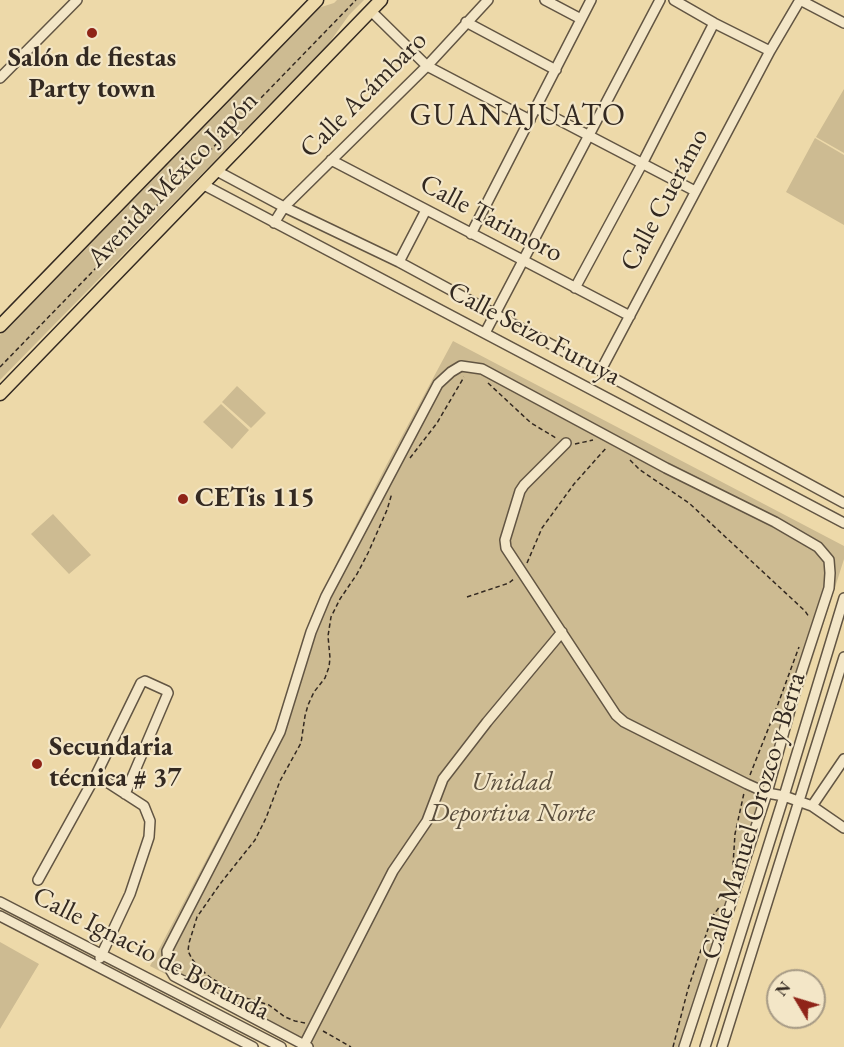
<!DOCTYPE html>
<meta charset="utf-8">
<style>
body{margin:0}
#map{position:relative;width:844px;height:1047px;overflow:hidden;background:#edd9a9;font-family:"EB Garamond",serif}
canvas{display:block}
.north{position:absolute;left:766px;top:969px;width:60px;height:60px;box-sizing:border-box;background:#f3e6c7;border:2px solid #a69a85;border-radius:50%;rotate:308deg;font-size:16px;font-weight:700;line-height:24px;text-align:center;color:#332921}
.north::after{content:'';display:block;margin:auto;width:21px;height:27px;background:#8f2418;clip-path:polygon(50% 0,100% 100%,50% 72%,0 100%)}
</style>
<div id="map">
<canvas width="844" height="1047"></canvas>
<div class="north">N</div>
</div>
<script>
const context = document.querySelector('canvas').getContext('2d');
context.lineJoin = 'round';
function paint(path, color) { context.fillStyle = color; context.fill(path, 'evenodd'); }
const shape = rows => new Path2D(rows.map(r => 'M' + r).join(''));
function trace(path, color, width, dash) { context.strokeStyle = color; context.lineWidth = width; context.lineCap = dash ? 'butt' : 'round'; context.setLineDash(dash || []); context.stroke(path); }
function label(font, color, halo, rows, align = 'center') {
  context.font = font + ' "EB Garamond",serif'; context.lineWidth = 4.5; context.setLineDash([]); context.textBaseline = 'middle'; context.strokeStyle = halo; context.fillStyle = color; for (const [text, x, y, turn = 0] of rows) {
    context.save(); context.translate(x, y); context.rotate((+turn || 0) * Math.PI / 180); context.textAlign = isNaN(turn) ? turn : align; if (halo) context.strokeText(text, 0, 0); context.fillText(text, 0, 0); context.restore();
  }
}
const green = shape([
 [337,0,364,0,349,15,327,46,0,380,0,335,160,168,318,8,334,3],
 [844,89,844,153,816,137],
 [815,138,844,155,844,225,786,192],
 [453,341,844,546,844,559,690,1047,306,1047,150,966,277,726,296,673,310,619,338,560,387,464],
 [237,386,266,413,251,428,222,402],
 [221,404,249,430,232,449,203,422],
 [53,514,91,555,69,574,31,534],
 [0,942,39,964,0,1029]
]);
const path = shape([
 [0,367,356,0],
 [488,383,531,423,556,438],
 [575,444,593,440],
 [410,458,437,423,464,377],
 [630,460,640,470,689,503,805,611,809,617],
 [527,563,542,528,574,484,607,447],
 [467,597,509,583,515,578],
 [750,775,778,704,799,647],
 [733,865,735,834,744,793],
 [305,1023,295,1021,285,1017,269,1005,246,998,211,978,200,969,192,959,188,951,189,943,197,917,220,884,255,840,266,818,280,781,301,743,305,716,308,705,314,692,325,678,329,667,330,658,328,636,331,617,340,599,357,574,368,553,387,510,392,493],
 [323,1031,351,1047],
 [673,1047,688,989,712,917,720,906]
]);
const minor = shape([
 [545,0,581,19],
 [674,0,714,23,770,51],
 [800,0,844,23],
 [371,11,427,66,530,120],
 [466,22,556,70],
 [0,78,77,0],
 [536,108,695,191],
 [331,160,630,316],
 [215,170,284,207,399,262,844,503],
 [202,184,844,523],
 [274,223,284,207,427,66,488,0],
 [471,234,591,0],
 [399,262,426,210],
 [575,288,642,164,714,23],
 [485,333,660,0],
 [601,370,770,51,800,0],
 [566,443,524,485,520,491,505,540,506,548,616,715,624,722,747,784,767,793,784,796,812,806,844,828],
 [96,775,144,806,150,821,149,837,130,894,100,958],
 [812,806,844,759],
 [38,880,96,775,141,683,145,681,167,691,168,693,125,794],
 [0,902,281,1047],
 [0,916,253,1047],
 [304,1045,393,871,427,821,443,779,487,722,562,632],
 [308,1047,174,976,168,966,167,951,280,732,311,632,326,596,438,384,451,372,461,366,482,369,666,468,775,522,818,547,829,560,830,573,829,588,795,692,767,793,684,1047],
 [705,1047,784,796,844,598],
 [722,1047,844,657]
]);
const major = shape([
 [0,326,317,0],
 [0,394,381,0]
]);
const markers = [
 [92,33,6,"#8f2418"],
 [183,499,6,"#8f2418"],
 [37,764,6,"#8f2418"]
];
const poiNames = [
 ["Salón de fiestas",92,59,"center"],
 ["Party town",92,90,"center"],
 ["CETis 115",195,499],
 ["Secundaria",49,748],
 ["técnica # 37",49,779]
];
const streetNames = [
 ["Calle Acámbaro",364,95,-45],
 ["Avenida México Japón",173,180,-46],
 ["Calle Cuerámo",665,200,-62],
 ["Calle Tarimoro",491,219,28],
 ["Calle Seizo Furuya",534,334,28],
 ["Calle Manuel Orozco y Berra",754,816,-73],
 ["Calle Ignacio de Borunda",151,954,27]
];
const parkNames = [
 ["Unidad",512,783],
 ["Deportiva Norte",512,814]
];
const quarterNames = [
 ["GUANAJUATO",518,117]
];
paint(green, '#cdbb92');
trace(minor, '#625543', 12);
trace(major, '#332921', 15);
trace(path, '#332921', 1.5, [4.5, 3]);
trace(minor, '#f3e6c7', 9);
trace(major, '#edd9a9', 12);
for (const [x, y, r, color] of markers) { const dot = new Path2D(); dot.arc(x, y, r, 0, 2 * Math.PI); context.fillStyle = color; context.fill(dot); trace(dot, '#f3e6c7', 2); }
label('bold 27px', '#332921', '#f3e6c7', poiNames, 'left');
label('27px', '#332921', '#f3e6c7', streetNames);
label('italic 27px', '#5a4e3d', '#f3e6c7', parkNames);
context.letterSpacing = '1.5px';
label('30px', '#332921', '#f3e6c7', quarterNames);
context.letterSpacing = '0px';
</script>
